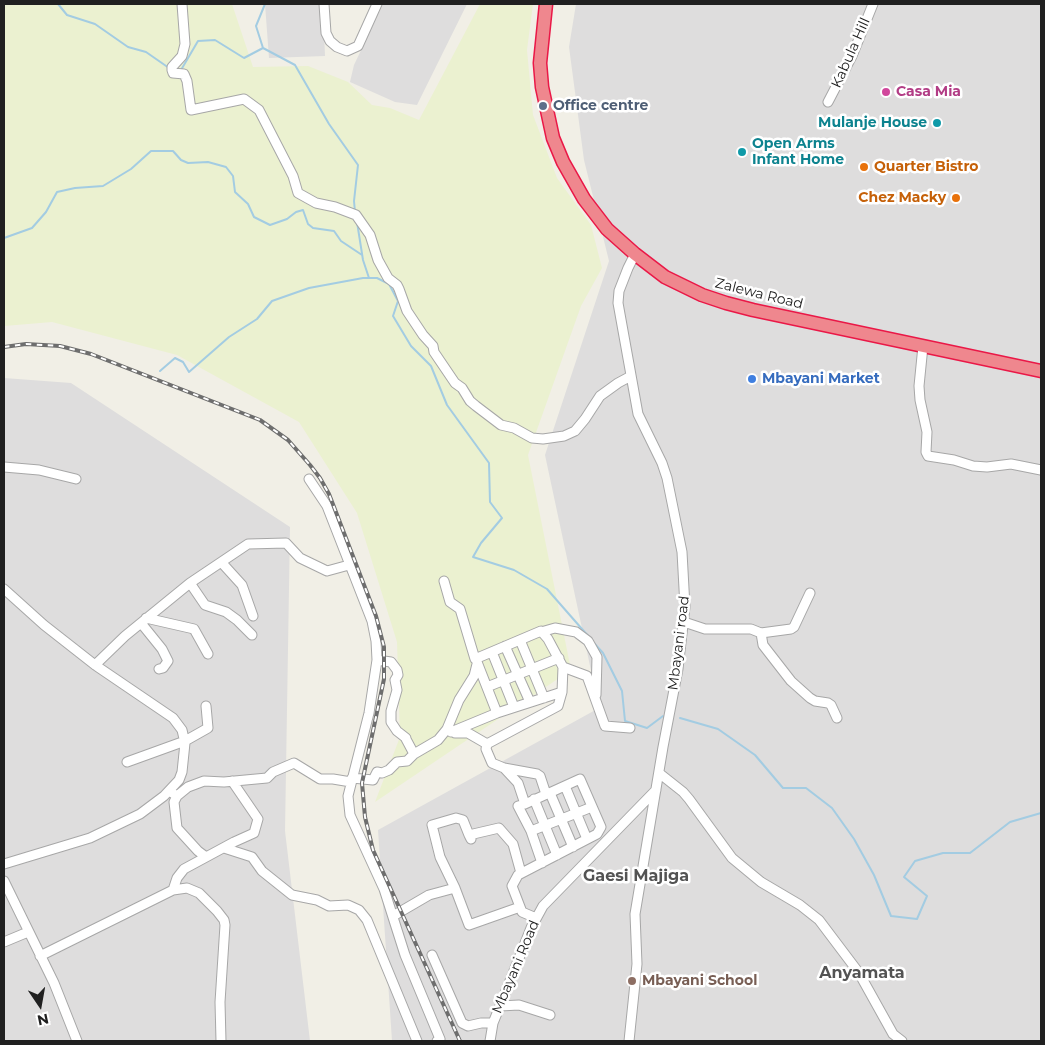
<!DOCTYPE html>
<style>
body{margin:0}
#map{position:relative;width:1045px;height:1045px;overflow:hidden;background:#f1efe6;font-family:Montserrat,sans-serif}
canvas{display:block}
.frame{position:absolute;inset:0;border:5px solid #202020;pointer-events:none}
.north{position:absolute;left:15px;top:980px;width:50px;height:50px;-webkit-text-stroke:4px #fff;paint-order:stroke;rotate:168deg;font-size:14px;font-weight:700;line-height:20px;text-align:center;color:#202020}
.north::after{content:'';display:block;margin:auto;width:18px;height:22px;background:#202020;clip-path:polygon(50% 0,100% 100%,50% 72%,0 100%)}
</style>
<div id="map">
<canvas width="1045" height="1045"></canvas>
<div class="frame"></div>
<div class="north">N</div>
</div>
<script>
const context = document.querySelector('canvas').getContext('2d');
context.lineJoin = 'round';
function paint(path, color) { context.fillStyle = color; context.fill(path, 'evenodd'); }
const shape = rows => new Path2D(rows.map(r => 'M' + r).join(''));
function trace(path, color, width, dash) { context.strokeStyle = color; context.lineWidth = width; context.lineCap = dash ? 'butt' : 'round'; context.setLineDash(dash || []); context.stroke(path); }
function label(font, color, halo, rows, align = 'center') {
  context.font = font + ' Montserrat,sans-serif'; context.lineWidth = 5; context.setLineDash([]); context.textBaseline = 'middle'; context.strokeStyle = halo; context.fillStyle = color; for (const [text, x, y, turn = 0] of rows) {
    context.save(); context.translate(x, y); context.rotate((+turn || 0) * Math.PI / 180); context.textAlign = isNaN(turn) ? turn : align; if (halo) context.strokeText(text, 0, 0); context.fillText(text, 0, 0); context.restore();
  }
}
const residential = shape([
 [265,4,323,4,325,56,269,58],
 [383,4,467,4,417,105,395,102,350,82,354,65],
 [576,4,1041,4,1041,1041,392,1041,378,830,599,708,545,455,609,261,584,160,569,47],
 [4,378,71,383,290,527,285,831,310,1041,4,1041]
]);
const farmland = shape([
 [4,4,232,4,253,67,308,66,348,82,372,105,390,108,419,120,480,4,533,4,527,50,533,115,557,178,591,225,602,268,581,306,528,455,571,670,375,802,400,737,397,642,357,513,299,422,177,355,52,322,4,326]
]);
const stream = shape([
 [58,4,67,15,95,24,128,47,146,52,169,68],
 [265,4,256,26,263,48,295,65,329,124,358,165,354,201,355,212],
 [181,70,198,41,215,40,244,58,263,48],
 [357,222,363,260,369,278],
 [4,238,32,228,46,212,57,192,75,188,103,186,131,169,151,151,173,151,181,160,188,163,208,162,226,167,233,176,235,192,248,204,254,217,270,225,287,219,296,212,303,210,308,224,313,228,334,231,341,241,362,255],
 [160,371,175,358,183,362,189,372,229,337,257,319,272,301,309,288,363,278,377,278,389,284,398,301,393,316,411,346,431,366,447,405,489,463,490,502,502,518,481,543,473,557,514,570,547,589,589,637],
 [593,642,603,653,622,691,625,721,647,728,663,716],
 [680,718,718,729,755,755,783,788,806,788,832,808,854,839,874,875,891,916,917,919,927,896,904,877,915,861,943,853,970,853,1010,822,1041,813]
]);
const minor = shape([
 [182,4,185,44,182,56,172,67,172,70,173,73,184,74,187,81,191,110,244,99,259,110,293,176,298,193,316,203,335,207,356,215,370,235,378,260,388,278,397,285,399,289,407,311,423,335,433,346,434,352,455,383,462,388,470,401,476,406,501,425,514,428,532,438,543,439,564,436,575,431,585,419,600,396,618,383,631,376],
 [324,4,326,33,330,41,337,47,347,51,358,46,377,4],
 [828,102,852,56,873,4],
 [923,346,919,386,920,400,927,432,926,452,928,456,954,460,973,466,987,467,1011,464,1041,470],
 [4,467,39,470,76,479],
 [309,479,327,506,372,621,376,641,377,660,369,713,348,796,350,815,384,889,405,955,440,1039,437,1041],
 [222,563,242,585,253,616],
 [444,581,450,602,460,609,475,659,541,631,548,639,563,667,587,676,605,726,630,728],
 [190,583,205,605,226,612,237,620,252,635],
 [4,589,44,625,95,665,173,718,182,730,185,743,182,772,179,780,164,796,140,814,90,838,4,864],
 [146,618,194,629,208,654],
 [684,622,705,629,751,629,761,633,763,645,791,681,810,698,815,701,828,703,831,705,837,718],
 [141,623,162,649,168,661,163,668,159,669],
 [541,632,555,628,576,632,588,641,597,657,596,695],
 [761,633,791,629,794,627,810,593],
 [520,640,544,698],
 [505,646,530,702],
 [492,652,514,707],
 [377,660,391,662,397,670,398,675,395,680,397,690,391,711,391,722,397,731,406,738,406,739,414,754,438,740,447,729,459,700,474,676,477,664],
 [477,662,497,713,562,692,563,667],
 [95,665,125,636,190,583,248,544,286,543,300,558,327,571,349,565],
 [487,687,559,658],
 [451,732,497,713],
 [455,733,468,733,487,744],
 [127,762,185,741,208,728,206,706],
 [504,768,518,783,525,804,580,779,601,827,597,834,518,875,512,886,522,912,536,918],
 [659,773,683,792,689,799,732,858,761,882,800,905,819,920,859,973,893,1034,902,1041],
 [352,778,373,780,377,772,382,773,389,770,397,762,407,761,414,754],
 [565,786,587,839],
 [169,791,177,796,188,787,204,781,224,782,267,778,273,772,294,763,320,779,333,779,351,782],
 [550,793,573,847],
 [546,794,540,776,537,774,504,768,492,763,486,749,487,744,558,706,562,692],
 [177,796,174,802,177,828,198,851,206,857],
 [534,799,557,855],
 [525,804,518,806,531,831,542,863],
 [531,831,592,807],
 [469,835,463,820,456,818,432,825,440,857,455,888,469,925,520,907],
 [471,839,469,835,499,828,513,844,521,873],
 [224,848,252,857,262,871,292,895,317,900,329,906,348,905,359,910,367,920,417,1041],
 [4,881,54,983,77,1041],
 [173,890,177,878,184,869,234,842,254,833,258,819,232,781],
 [393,916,429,895,455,888],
 [4,942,28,932],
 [432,955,462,1023,468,1026,481,1023,493,1023],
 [40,956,173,890,187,888,199,893,217,911,224,920,225,925,220,1002,221,1041],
 [500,1006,519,1005,550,1015],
 [490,1041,493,1023,500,1006,531,928,543,906,656,790],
 [629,1041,637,964,635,914,663,747,678,669,685,607,682,552,667,478,662,463,638,414,618,303,619,291,628,268,635,254]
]);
const highway = shape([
 [546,4,540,63,542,87,553,138,563,162,584,199,607,229,635,254,665,277,702,295,726,303,753,310,1041,371]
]);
const rail = shape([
 [4,347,26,344,60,346,91,354,260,420,288,440,310,465,320,478,329,494,376,616,384,647,384,679,362,783,365,817,373,850,460,1041]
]);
const markers = [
 [886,92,5,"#d1479c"],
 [543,106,5,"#5c6f8a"],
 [937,123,5,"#0f9aa8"],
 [742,152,5,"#0f9aa8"],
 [864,167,5,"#e8710a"],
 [956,198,5,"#e8710a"],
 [752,379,5,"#3f7fe0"],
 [632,981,5,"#8d6e63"]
];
const streetNames = [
 ["Kabula Hill",851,53,-66],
 ["Zalewa Road",759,294,14],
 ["Mbayani road",679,643,-83],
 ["Mbayani Road",516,967,-67]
];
const hotelNames = [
 ["Casa Mia",896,92]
];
const serviceNames = [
 ["Office centre",553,106]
];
const cultureNames = [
 ["Mulanje House",927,123],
 ["Open Arms",752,144,"left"],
 ["Infant Home",752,160,"left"]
];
const foodNames = [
 ["Quarter Bistro",874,167],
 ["Chez Macky",946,198,"right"]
];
const shopNames = [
 ["Mbayani Market",762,379]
];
const educationNames = [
 ["Mbayani School",642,981]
];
const quarterNames = [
 ["Gaesi Majiga",636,876],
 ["Anyamata",862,973]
];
paint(residential, '#dedddd');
paint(farmland, '#ebf1d0');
trace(stream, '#a3cce2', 2);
trace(minor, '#a7a7a7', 11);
trace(highway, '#ea1847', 15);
trace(minor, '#fff', 9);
trace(highway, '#ef878e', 12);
trace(rail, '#6e6e6e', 4);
trace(rail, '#fff', 2, [5.5]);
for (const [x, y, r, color] of markers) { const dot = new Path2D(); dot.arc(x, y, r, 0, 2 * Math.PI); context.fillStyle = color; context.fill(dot); trace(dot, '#fff', 2); }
label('14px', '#202020', '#fff', streetNames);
label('bold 14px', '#b23c85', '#fff', hotelNames, 'left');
label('bold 14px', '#4e5e75', '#fff', serviceNames, 'left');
label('bold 14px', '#0d838f', '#fff', cultureNames, 'right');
label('bold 14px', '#c56008', '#fff', foodNames, 'left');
label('bold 14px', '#366cbe', '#fff', shopNames, 'left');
label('bold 14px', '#785e54', '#fff', educationNames, 'left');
label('bold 16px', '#535353', '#fff', quarterNames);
</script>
